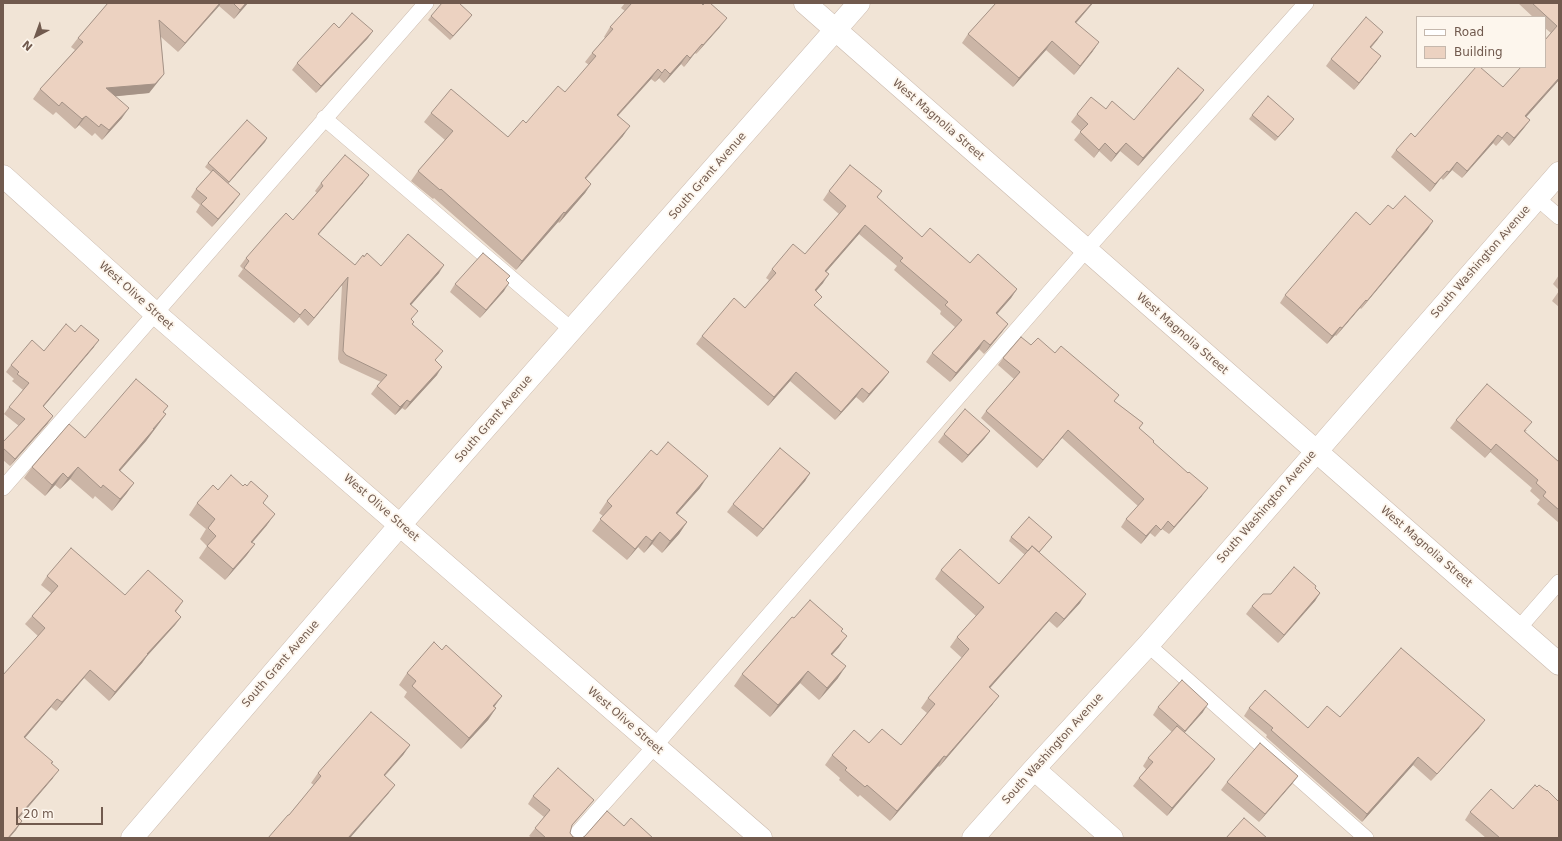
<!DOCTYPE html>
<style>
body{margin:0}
#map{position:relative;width:1562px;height:841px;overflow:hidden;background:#faf2e7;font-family:"DejaVu Sans",sans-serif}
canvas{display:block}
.frame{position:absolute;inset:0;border:4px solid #715a4e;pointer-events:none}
.legend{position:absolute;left:1416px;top:16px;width:130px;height:52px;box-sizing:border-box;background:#fdf6ed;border:1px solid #c5b8ad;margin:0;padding:5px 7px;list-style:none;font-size:12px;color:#715a4e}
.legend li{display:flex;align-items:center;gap:8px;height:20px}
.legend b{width:20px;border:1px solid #c5b8ad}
.north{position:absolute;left:16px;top:16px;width:40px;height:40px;-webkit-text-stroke:3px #fdf6ed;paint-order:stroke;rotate:221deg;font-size:11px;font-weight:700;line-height:16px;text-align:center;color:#715a4e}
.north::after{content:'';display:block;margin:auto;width:14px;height:18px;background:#715a4e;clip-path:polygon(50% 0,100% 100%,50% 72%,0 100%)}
.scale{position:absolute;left:16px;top:807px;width:87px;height:18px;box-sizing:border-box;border:2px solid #715a4e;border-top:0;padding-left:5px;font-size:12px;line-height:14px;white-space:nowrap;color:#715a4e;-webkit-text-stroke:3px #fdf6ed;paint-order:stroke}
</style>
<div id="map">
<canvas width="1562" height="841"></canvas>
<div class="frame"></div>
<ul class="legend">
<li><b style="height:5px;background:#fff"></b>Road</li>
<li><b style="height:11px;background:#ecd2c1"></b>Building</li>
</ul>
<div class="north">N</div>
<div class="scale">20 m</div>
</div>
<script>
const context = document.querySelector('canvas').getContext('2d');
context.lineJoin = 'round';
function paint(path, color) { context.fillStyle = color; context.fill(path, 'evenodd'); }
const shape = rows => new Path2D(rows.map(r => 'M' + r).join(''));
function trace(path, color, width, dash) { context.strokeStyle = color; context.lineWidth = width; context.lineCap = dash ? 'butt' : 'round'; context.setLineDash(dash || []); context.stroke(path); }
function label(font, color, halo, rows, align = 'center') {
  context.font = font + ' "DejaVu Sans",sans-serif'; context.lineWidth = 3.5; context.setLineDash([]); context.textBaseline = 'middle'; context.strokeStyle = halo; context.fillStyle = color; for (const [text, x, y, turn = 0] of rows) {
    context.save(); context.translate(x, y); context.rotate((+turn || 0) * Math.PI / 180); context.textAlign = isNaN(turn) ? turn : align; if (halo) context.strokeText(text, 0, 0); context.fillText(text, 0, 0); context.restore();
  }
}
const residential = shape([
 [3,3,1559,3,1559,838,3,838],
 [1417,17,1545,17,1545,67,1417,67]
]);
const lane = shape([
 [324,118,572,330],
 [1537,198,1559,217],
 [3,488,426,3],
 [1519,628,1559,582],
 [1148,645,1366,838],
 [573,838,654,747,1086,250,1306,3]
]);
const street = shape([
 [805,3,1559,664],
 [3,176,155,313,761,838],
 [1034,769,1112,838],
 [132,838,400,525,859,3],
 [973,838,1034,769,1148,645,1559,173]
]);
const wall = shape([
 [108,3,248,3,234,19,219,6,178,52,161,37,164,74,157,83,149,93,115,96,122,118,102,140,95,133,92,136,79,125,75,129,56,112,53,115,33,99,40,89,75,50,71,47,78,38],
 [625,3,701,3,720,27,696,54,695,53,684,67,681,64,664,83,659,78,655,82,651,79,618,116,623,136,586,179,591,184,585,193,559,223,558,222,516,270,434,198,433,199,411,181,418,171,445,140,424,122,431,113,508,137,565,92,589,65,585,62,592,53,605,38,604,37,610,27,625,11,621,8],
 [996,3,1093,3,1076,23,1093,51,1074,75,1046,50,1013,87,962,43,968,34],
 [1518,3,1559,3,1559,80,1526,117,1530,120,1524,128,1509,146,1502,139,1496,146,1493,143,1462,178,1452,170,1443,180,1441,178,1430,192,1391,157,1396,150,1415,137,1503,87,1551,33,1545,28,1545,17,1533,17],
 [431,16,469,19,450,40,428,20],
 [368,38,316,93,292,70,297,63],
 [1378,39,1371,48,1381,56,1376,63,1354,90,1326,66,1331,59],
 [1198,98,1138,166,1120,151,1111,162,1099,151,1094,158,1074,140,1081,131,1071,122,1077,114,1106,109,1134,120],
 [1252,115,1294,119,1275,141,1249,119],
 [267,138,228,184,234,202,212,227,196,212,200,205,191,197,196,189,211,172,205,167,208,163],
 [321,183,363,183,318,235,355,265,364,257,381,266,439,273,411,304,412,320,414,322,412,325,436,360,437,375,405,410,402,408,395,415,371,394,377,386,381,382,340,363,338,359,342,285,308,326,299,317,294,323,238,276,243,269,240,266,246,258,293,220,317,193,315,191],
 [829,191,882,191,877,198,922,237,1017,289,1011,298,997,314,1008,324,1002,332,984,354,979,349,950,382,926,362,932,353,955,327,940,314,941,311,894,270,897,266,859,234,826,272,823,283,816,291,815,306,889,372,883,380,863,403,856,397,835,420,790,381,768,406,696,344,702,336,745,308,769,280,766,278,772,269,805,254,839,214,823,200],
 [1393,209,1428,229,1361,309,1360,308,1336,336,1335,335,1327,344,1280,303,1285,295,1370,225],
 [1559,275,1559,290,1553,284],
 [510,276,506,280,504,291,480,318,450,292,455,284],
 [1559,291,1559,307,1552,301],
 [75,332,94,347,44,406,48,423,10,466,3,460,3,442,19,426,4,414,9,407,23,390,12,381,14,379,6,372,11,365,44,351],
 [1031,345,1055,353,1119,395,1114,401,1143,423,1139,428,1202,496,1169,534,1162,529,1155,537,1150,533,1141,544,1121,527,1126,519,1138,506,1062,438,1037,468,981,418,986,411,1014,379,998,365,1003,358],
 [168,406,163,412,166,414,158,425,146,441,120,471,134,483,126,494,112,511,95,496,93,499,70,479,60,489,55,485,45,496,24,478,32,467,85,438],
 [1456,420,1527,430,1525,432,1559,462,1559,523,1537,504,1540,500,1530,491,1532,488,1490,452,1485,458,1450,428],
 [990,431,984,439,962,463,938,442,944,434],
 [657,455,700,488,677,514,687,522,679,534,662,553,652,544,644,553,638,547,627,560,592,531,603,516,599,513,607,501],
 [810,473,805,481,757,537,727,512,733,504],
 [218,490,263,504,267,525,252,543,255,544,246,556,225,580,199,558,207,546,200,539,206,529,189,515,197,503],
 [1011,537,1052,537,1039,553,1080,603,1057,628,1049,621,990,688,999,696,992,705,939,767,938,766,890,821,860,795,858,797,839,780,840,778,825,765,832,755,869,743,901,745,927,713,921,708,928,698,962,658,950,647,957,637,976,616,935,579,941,570,999,584,1025,555,1009,541],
 [47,576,125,595,183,601,176,612,181,617,175,625,147,656,142,663,109,701,84,678,56,711,51,707,25,738,51,763,53,778,19,818,16,830,9,838,38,636,25,624,32,616,51,593,41,585],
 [1315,588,1320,593,1315,601,1278,643,1246,614,1252,606,1271,594],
 [794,618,841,631,839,647,832,655,838,678,819,700,800,683,770,717,734,686,742,674],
 [442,650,502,696,494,707,496,708,488,720,461,749,404,697,407,692,399,685,407,673],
 [1158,707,1203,712,1184,733,1215,759,1209,767,1167,816,1133,786,1139,778,1146,769,1143,766,1148,758,1172,732,1153,715],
 [1249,708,1308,728,1340,717,1479,728,1431,781,1413,765,1362,822,1266,737,1267,735,1244,716],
 [410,745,403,755,385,776,395,785,388,794,289,815,314,785,311,783,318,773],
 [1298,776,1292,784,1259,822,1221,790,1227,782],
 [533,796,594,800,588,807,571,827,570,833,573,837,577,838,532,838,529,836,544,817,528,804],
 [1513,809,1559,838,1486,838,1465,820,1470,812]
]);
const shadedWall = shape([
 [220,3,221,3,219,6,178,52,185,43],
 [246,3,248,3,234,19,240,10],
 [1092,3,1093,3,1069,31,1075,22],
 [472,15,469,19,450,40,453,36],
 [727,18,720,27,696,54,703,45],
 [373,31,368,38,316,93,321,86],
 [1383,32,1378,39,1365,54,1370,47],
 [1052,41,1046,50,1013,87,1019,78],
 [1099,42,1093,51,1074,75,1080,66],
 [702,44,695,53,684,67,690,58],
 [687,55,681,64,664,83,670,74],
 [1381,56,1376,63,1354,90,1359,83],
 [658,69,651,79,610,124,617,115],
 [665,69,659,78,655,82,662,73],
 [164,74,157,83,149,93,99,98,106,88],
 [1559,78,1559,80,1520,124,1525,116],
 [1204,90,1198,98,1138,166,1143,158],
 [129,108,122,118,102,140,109,130],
 [86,116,79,125,75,129,82,119],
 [1294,119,1291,123,1275,141,1278,137],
 [1530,120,1524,128,1509,146,1514,138],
 [630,126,623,136,578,187,585,178],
 [1507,132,1502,139,1496,146,1502,138],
 [1498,135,1493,143,1462,178,1467,171],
 [267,138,265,142,226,186,229,182],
 [1105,143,1099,151,1094,158,1099,150],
 [1126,143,1120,151,1111,162,1116,154],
 [1457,162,1452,170,1443,180,1449,172],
 [1447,171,1441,178,1430,192,1435,184],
 [369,175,363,183,312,242,318,234],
 [591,184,585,193,559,223,565,213],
 [240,194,234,202,212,227,218,219],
 [564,212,558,222,516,270,522,261],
 [1433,221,1428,229,1361,309,1367,301],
 [865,225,859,234,819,280,825,271],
 [444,265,439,273,405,312,410,304],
 [829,274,823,283,809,299,815,290],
 [348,277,342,285,308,326,314,318],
 [509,283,504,291,480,318,486,310],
 [1017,289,1011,298,990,322,996,313],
 [1366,300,1360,308,1336,336,1342,328],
 [305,309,299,317,294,323,300,315],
 [1008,324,1002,332,984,354,990,345],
 [1340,327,1335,335,1327,344,1332,336],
 [99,340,94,347,38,413,43,406],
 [984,340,979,349,950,382,956,373],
 [442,367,437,375,405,410,410,402],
 [796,372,790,381,768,406,774,397],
 [889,372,883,380,863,403,869,394],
 [862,388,856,397,835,420,841,412],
 [407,400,402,408,395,415,400,407],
 [166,414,146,441,111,481,119,470],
 [53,416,48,423,10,466,15,459],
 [1068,430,1062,438,1037,468,1043,460],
 [990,431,984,439,962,463,968,455],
 [1496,444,1490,452,1485,458,1491,450],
 [78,467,70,479,60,489,68,478],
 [63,473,55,485,45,496,52,485],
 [810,473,805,481,757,537,763,529],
 [708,476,700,488,668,524,676,513],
 [134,483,126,494,112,511,120,499],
 [1208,488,1202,496,1169,534,1174,527],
 [275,514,267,525,243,553,251,542],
 [687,522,679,534,662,553,670,541],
 [1156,525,1150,533,1141,544,1146,536],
 [660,532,652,544,644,553,652,541],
 [646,536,638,547,627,560,635,549],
 [255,544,246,556,225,580,233,569],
 [1320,593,1315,601,1278,643,1284,635],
 [1086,594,1080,603,1057,628,1064,619],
 [1056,612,1049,621,982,697,989,687],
 [181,617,175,625,147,656,142,663,109,701,115,692,147,654],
 [847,636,839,647,823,665,831,654],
 [846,666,838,678,819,700,827,688],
 [90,670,84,678,56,711,62,702],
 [808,671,800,683,770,717,778,705],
 [502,696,494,707,493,706],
 [999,696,992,705,939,767,946,757],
 [57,699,51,707,18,746,24,737],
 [1208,704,1203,712,1179,739,1185,731],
 [496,708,488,720,461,749,469,738],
 [1485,720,1479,728,1431,781,1437,774],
 [410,745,403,755,377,784,384,775],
 [944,756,938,766,890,821,897,811],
 [1418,757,1413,765,1362,822,1367,814],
 [1215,759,1209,767,1167,816,1172,808],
 [59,770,53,778,12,826,18,817],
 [1298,776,1292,784,1259,822,1265,814],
 [395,785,388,794,350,838,348,838],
 [22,821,16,830,9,838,8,838]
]);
const building = shape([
 [108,3,220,3,185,43,159,20,164,74,155,84,106,88,129,108,109,130,101,124,99,127,86,116,82,119,62,102,59,106,40,89,83,42,78,38,108,3],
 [233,3,246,3,240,10,233,3],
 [442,3,459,3,472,15,453,36,431,16,442,3],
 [632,3,701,3,703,5,705,3,710,3,727,18,703,45,702,44,690,58,687,55,670,74,665,69,662,73,658,69,617,115,630,126,585,178,591,184,565,213,564,212,522,261,441,189,440,190,418,171,453,131,431,113,451,89,508,137,523,120,526,123,558,86,565,92,596,56,592,53,613,29,610,27,632,3],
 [996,3,1092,3,1075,22,1099,42,1080,66,1052,41,1019,78,968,34,996,3],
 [1532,3,1559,3,1559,78,1525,116,1530,120,1514,138,1507,132,1502,138,1498,135,1467,171,1457,162,1449,172,1447,171,1435,184,1396,150,1411,133,1415,137,1476,67,1480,67,1503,87,1521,67,1545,67,1545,40,1557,26,1532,3],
 [352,13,373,31,321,86,297,63,334,23,339,28,352,13],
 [1366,17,1383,32,1370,47,1381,56,1359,83,1331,59,1366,17],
 [1178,68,1204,90,1143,158,1126,143,1116,154,1105,143,1099,150,1080,132,1088,124,1077,114,1091,97,1106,109,1112,101,1134,120,1178,68],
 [1268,96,1294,119,1278,137,1252,115,1268,96],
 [247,120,267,138,229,182,208,163,247,120],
 [345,155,369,175,318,234,355,265,363,255,364,257,367,253,381,266,408,234,444,265,410,304,418,311,411,319,414,322,412,324,443,351,435,360,442,367,410,402,407,400,400,407,377,386,387,375,346,355,343,351,348,277,314,318,305,309,300,315,244,268,249,261,246,258,274,226,286,213,293,220,323,186,321,183,345,155],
 [850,165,882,191,877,197,922,237,930,228,970,263,978,254,1017,289,996,313,1008,324,990,345,984,340,956,373,932,353,962,320,945,305,948,302,900,261,903,258,865,225,825,271,829,274,815,290,822,297,814,305,889,372,869,394,862,388,841,412,796,372,774,397,702,336,734,298,745,308,776,273,772,269,793,244,805,254,846,206,829,191,850,165],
 [213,170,240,194,218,219,201,204,207,198,196,189,213,170],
 [1405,196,1433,221,1367,301,1366,300,1342,328,1340,327,1332,336,1285,295,1356,212,1370,225,1388,205,1393,209,1405,196],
 [483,253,510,276,506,280,509,283,486,310,455,284,483,253],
 [66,324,75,332,81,325,99,340,43,406,53,416,15,459,3,448,3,442,25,419,9,407,29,383,17,374,19,372,11,365,32,340,44,351,66,324],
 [1021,337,1031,345,1038,338,1055,353,1061,346,1119,395,1114,401,1143,423,1139,428,1154,441,1153,442,1188,473,1189,472,1208,488,1174,527,1168,521,1161,530,1156,525,1146,536,1126,519,1144,499,1068,430,1043,460,986,411,1020,372,1003,358,1021,337],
 [136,379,168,406,163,412,166,414,153,429,154,429,119,470,134,483,120,499,103,485,101,488,78,467,68,478,63,473,52,485,32,467,69,424,85,438,136,379],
 [1487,384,1532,422,1524,431,1559,462,1559,510,1543,496,1546,492,1536,483,1538,480,1496,444,1491,450,1456,420,1487,384],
 [965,409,990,431,968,455,944,434,965,409],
 [668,442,708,476,676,513,687,522,670,541,660,532,652,541,646,536,635,549,600,519,612,506,607,501,651,450,657,455,668,442],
 [780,448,810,473,763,529,733,504,780,448],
 [231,475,243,486,245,484,247,486,251,481,268,496,263,503,275,514,251,542,255,544,233,569,207,546,216,536,208,528,215,519,197,503,213,485,218,490,231,475],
 [1029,517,1052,537,1039,552,1032,546,1028,551,1011,537,1029,517],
 [1032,546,1086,594,1064,619,1056,612,989,687,999,696,946,757,944,756,897,811,867,785,865,787,845,770,847,768,832,755,854,730,869,743,882,729,901,745,935,704,928,698,969,649,957,637,984,607,941,570,960,549,999,584,1032,546],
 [71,548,125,595,148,570,183,601,175,611,181,617,147,654,148,654,115,692,90,670,62,702,57,699,24,737,53,762,51,763,59,770,18,817,22,821,8,838,3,838,3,675,45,628,32,616,58,586,47,576,71,548],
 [1294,567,1316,586,1315,588,1320,593,1284,635,1252,606,1263,594,1271,594,1294,567],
 [810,600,843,629,841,631,847,636,831,654,846,666,827,688,808,671,778,705,742,674,792,617,794,618,810,600],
 [434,642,442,650,446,645,502,696,493,706,496,708,469,738,412,686,416,681,407,673,434,642],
 [1401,648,1485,720,1437,774,1418,757,1367,814,1271,730,1273,728,1249,708,1265,690,1308,728,1327,706,1340,717,1401,648],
 [1182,680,1208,704,1185,731,1158,707,1182,680],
 [371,712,410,745,384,775,395,785,348,838,268,838,288,815,289,815,321,776,318,773,371,712],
 [1177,726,1215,759,1172,808,1139,778,1153,762,1148,758,1177,726],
 [1260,743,1298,776,1265,814,1227,782,1260,743],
 [558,768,594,800,572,825,570,833,573,837,577,838,546,838,535,828,550,810,533,796,558,768],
 [1535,785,1537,787,1539,785,1547,791,1547,790,1559,802,1559,838,1500,838,1470,812,1491,789,1513,809,1535,785],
 [607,811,624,826,631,818,653,838,582,838,585,836,607,811],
 [1244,818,1267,838,1226,838,1244,818]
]);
const streetNames = [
 ["West Magnolia Street",938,120,41],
 ["South Grant Avenue",708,176,-49],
 ["South Washington Avenue",1481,262,-49],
 ["West Olive Street",136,296,42],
 ["West Magnolia Street",1182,334,41],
 ["South Grant Avenue",494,419,-49],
 ["South Washington Avenue",1267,507,-49],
 ["West Olive Street",381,508,41],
 ["West Magnolia Street",1426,547,41],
 ["South Grant Avenue",281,664,-49],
 ["West Olive Street",625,721,41],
 ["South Washington Avenue",1053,749,-48]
];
paint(residential, '#f1e4d6');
trace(lane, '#cbbaae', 16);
trace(street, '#cbbaae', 23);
trace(lane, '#fff', 15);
trace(street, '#fff', 22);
paint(wall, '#cbb5a6');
paint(shadedWall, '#a59387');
paint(building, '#ecd2c1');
trace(building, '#a59387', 1);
label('11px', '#715a4e', '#fdf6ed', streetNames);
</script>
